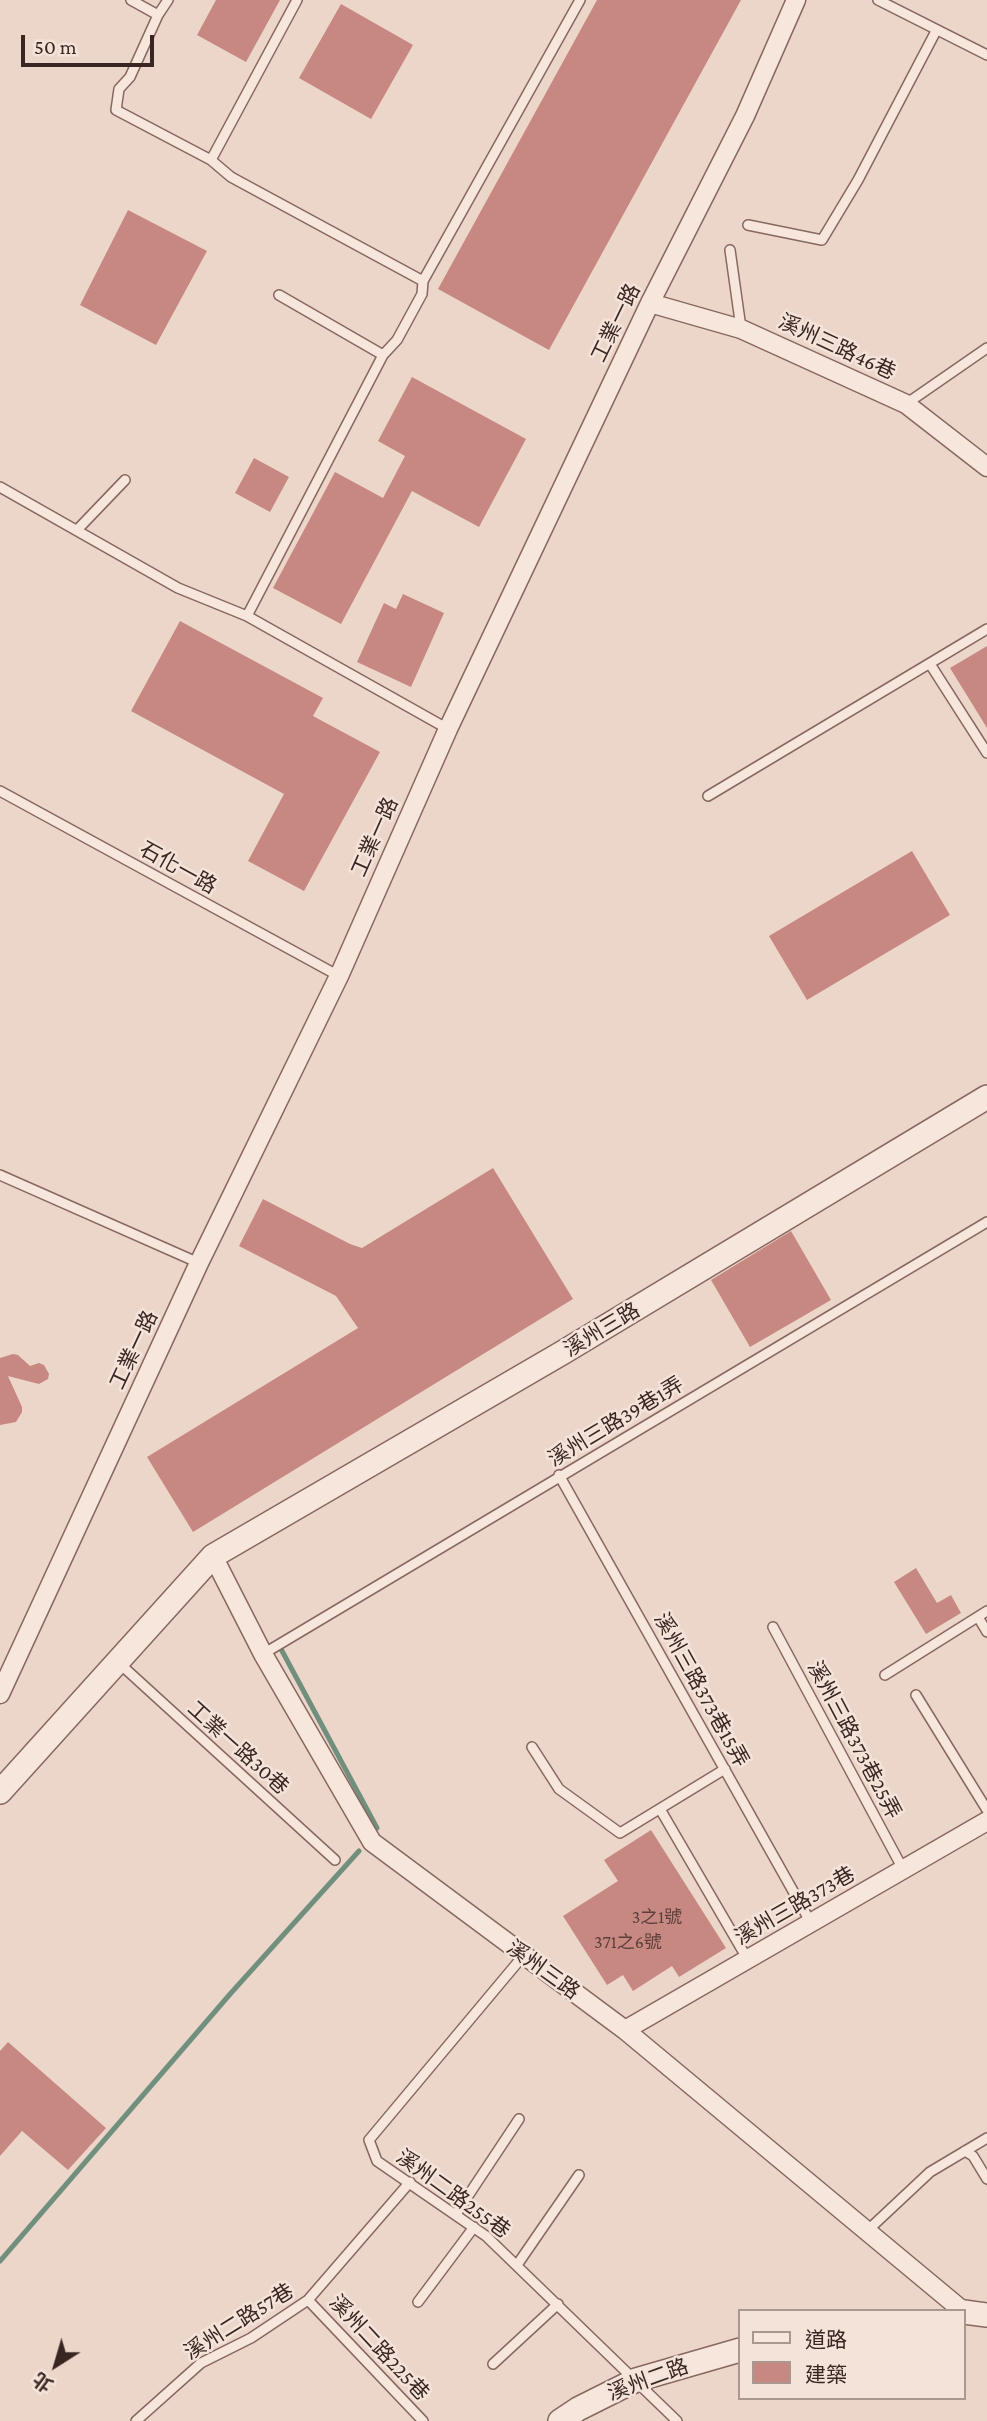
<!DOCTYPE html>
<meta charset="utf-8">
<style>
body{margin:0}
#map{position:relative;width:987px;height:2421px;overflow:hidden;background:#ecd6ca;font-family:"Crimson Pro","Noto Sans TC",serif}
canvas{display:block}
.legend{position:absolute;left:738px;top:2309px;width:228px;height:91px;box-sizing:border-box;background:#f4e3d9;border:2px solid #a99790;margin:0;padding:9px 12px;list-style:none;font-size:21px;color:#392522}
.legend li{display:flex;align-items:center;gap:14px;height:35px}
.legend b{width:35px;border:2px solid #a99790}
.north{position:absolute;left:21px;top:2330px;width:70px;height:70px;-webkit-text-stroke:5px #f4e3d9;paint-order:stroke;rotate:217deg;font-size:19px;font-weight:700;line-height:28px;text-align:center;color:#392522}
.north::after{content:'';display:block;margin:auto;width:24px;height:32px;background:#392522;clip-path:polygon(50% 0,100% 100%,50% 72%,0 100%)}
.scale{position:absolute;left:21px;top:35px;width:133px;height:32px;box-sizing:border-box;border:4px solid #392522;border-top:0;padding-left:9px;font-size:21px;line-height:24px;white-space:nowrap;color:#392522;-webkit-text-stroke:5px #f4e3d9;paint-order:stroke}
</style>
<div id="map">
<canvas width="987" height="2421"></canvas>
<ul class="legend">
<li><b style="height:9px;background:#f7e6dc"></b>道路</li>
<li><b style="height:19px;background:#c78882"></b>建築</li>
</ul>
<div class="north">北</div>
<div class="scale">50 m</div>
</div>
<script>
const context = document.querySelector('canvas').getContext('2d');
context.lineJoin = 'round';
const shape = rows => new Path2D(rows.map(r => 'M' + r).join(''));
function trace(path, color, width, dash) { context.strokeStyle = color; context.lineWidth = width; context.lineCap = dash ? 'butt' : 'round'; context.setLineDash(dash || []); context.stroke(path); }
function paint(path, color) { context.fillStyle = color; context.fill(path, 'evenodd'); }
function label(font, color, halo, rows, align = 'center') {
  context.font = font + ' "Crimson Pro","Noto Sans TC",serif'; context.lineWidth = 5; context.setLineDash([]); context.textBaseline = 'middle'; context.strokeStyle = halo; context.fillStyle = color; for (const [text, x, y, turn = 0] of rows) {
    context.save(); context.translate(x, y); context.rotate((+turn || 0) * Math.PI / 180); context.textAlign = isNaN(turn) ? turn : align; if (halo) context.strokeText(text, 0, 0); context.fillText(text, 0, 0); context.restore();
  }
}
const stream = shape([
 [281,1649,377,1828],
 [0,2261,231,1993,359,1851]
]);
const building = shape([
 [216,0,280,0,246,62,197,35],
 [597,0,741,0,549,350,438,289],
 [341,4,413,45,371,119,299,78],
 [128,210,207,251,156,345,80,305],
 [412,377,526,439,479,527,412,491,341,624,273,588,335,472,383,498,405,456,378,441],
 [254,458,289,477,270,512,235,493],
 [403,594,444,613,411,687,357,662,384,603,396,609],
 [180,621,323,698,313,716,380,752,304,891,248,861,284,794,131,711],
 [987,646,987,728,950,668],
 [912,851,950,915,807,1000,769,936],
 [493,1168,573,1299,193,1532,147,1457,358,1328,336,1296,239,1246,263,1199,350,1244,362,1248],
 [791,1231,831,1300,750,1347,711,1280],
 [13,1354,18,1355,30,1366,39,1363,44,1365,49,1374,48,1379,39,1384,8,1376,22,1407,22,1412,16,1422,0,1425,0,1358],
 [916,1568,937,1603,951,1595,961,1613,926,1634,894,1582],
 [651,1830,726,1948,679,1977,672,1966,633,1991,623,1975,607,1985,563,1916,618,1881,604,1860],
 [8,2042,106,2128,68,2170,22,2131,0,2156,0,2051]
]);
const service = shape([
 [131,0,158,15],
 [168,0,158,15,130,77,119,89,116,110,211,160,231,177,423,281],
 [878,0,987,55],
 [211,160,297,0],
 [748,225,822,240,858,180,936,31],
 [730,250,741,328],
 [279,295,383,355],
 [906,404,987,348],
 [0,487,178,588,247,616,448,729],
 [78,529,125,480],
 [247,616,383,355,397,340,422,294,423,281,580,0],
 [930,664,987,753],
 [0,791,339,976],
 [708,796,987,629],
 [0,1175,199,1263],
 [559,1475,811,1923],
 [978,1617,987,1632],
 [773,1627,904,1871],
 [263,1654,987,1222],
 [119,1663,335,1860],
 [885,1675,987,1611],
 [916,1695,987,1810],
 [532,1747,559,1789,620,1833,725,1769],
 [660,1809,748,1960],
 [523,1956,369,2140,377,2161,486,2236,677,2421],
 [965,2151,973,2156,987,2179],
 [456,2214,519,2119],
 [867,2231,930,2172,987,2138],
 [517,2265,579,2175],
 [308,2300,423,2421],
 [418,2302,474,2227],
 [493,2364,558,2304],
 [136,2421,201,2363,251,2338,308,2300,410,2182]
]);
const minor = shape([
 [650,303,741,329,906,404,987,467],
 [213,1556,263,1654,372,1842,625,2030,963,2311],
 [0,1694,199,1263,339,976,448,729,650,303,745,116,796,0],
 [625,2030,987,1821]
]);
const tertiary = shape([
 [0,1792,213,1556,562,1353,987,1097],
 [964,2312,987,2315],
 [560,2421,578,2409,636,2380,740,2350]
]);
const numberNames = [
 ["3之1號",657,1917],
 ["371之6號",628,1942]
];
const streetNames = [
 ["工業一路",616,323,-64],
 ["溪州三路46巷",837,347,25],
 ["工業一路",375,837,-66],
 ["石化一路",178,868,29],
 ["溪州三路",602,1330,-31],
 ["工業一路",134,1350,-65],
 ["溪州三路39巷1弄",616,1422,-31],
 ["溪州三路373巷15弄",701,1690,61],
 ["溪州三路373巷25弄",854,1740,62],
 ["工業一路30巷",238,1748,42],
 ["溪州三路373巷",795,1906,-30],
 ["溪州三路",543,1970,36],
 ["溪州二路255巷",453,2194,36],
 ["溪州二路57巷",239,2322,-32],
 ["溪州二路225巷",379,2348,47],
 ["溪州二路",648,2380,-20]
];
trace(stream, '#718f7d', 5);
paint(building, '#c78882');
trace(service, '#87675f', 12);
trace(minor, '#87675f', 21);
trace(tertiary, '#87675f', 26);
trace(service, '#f7e6dc', 9);
trace(minor, '#f7e6dc', 18);
trace(tertiary, '#f7e6dc', 23);
label('18px', '#5c3e3a', null, numberNames);
label('21px', '#392522', '#f4e3d9', streetNames);
</script>
